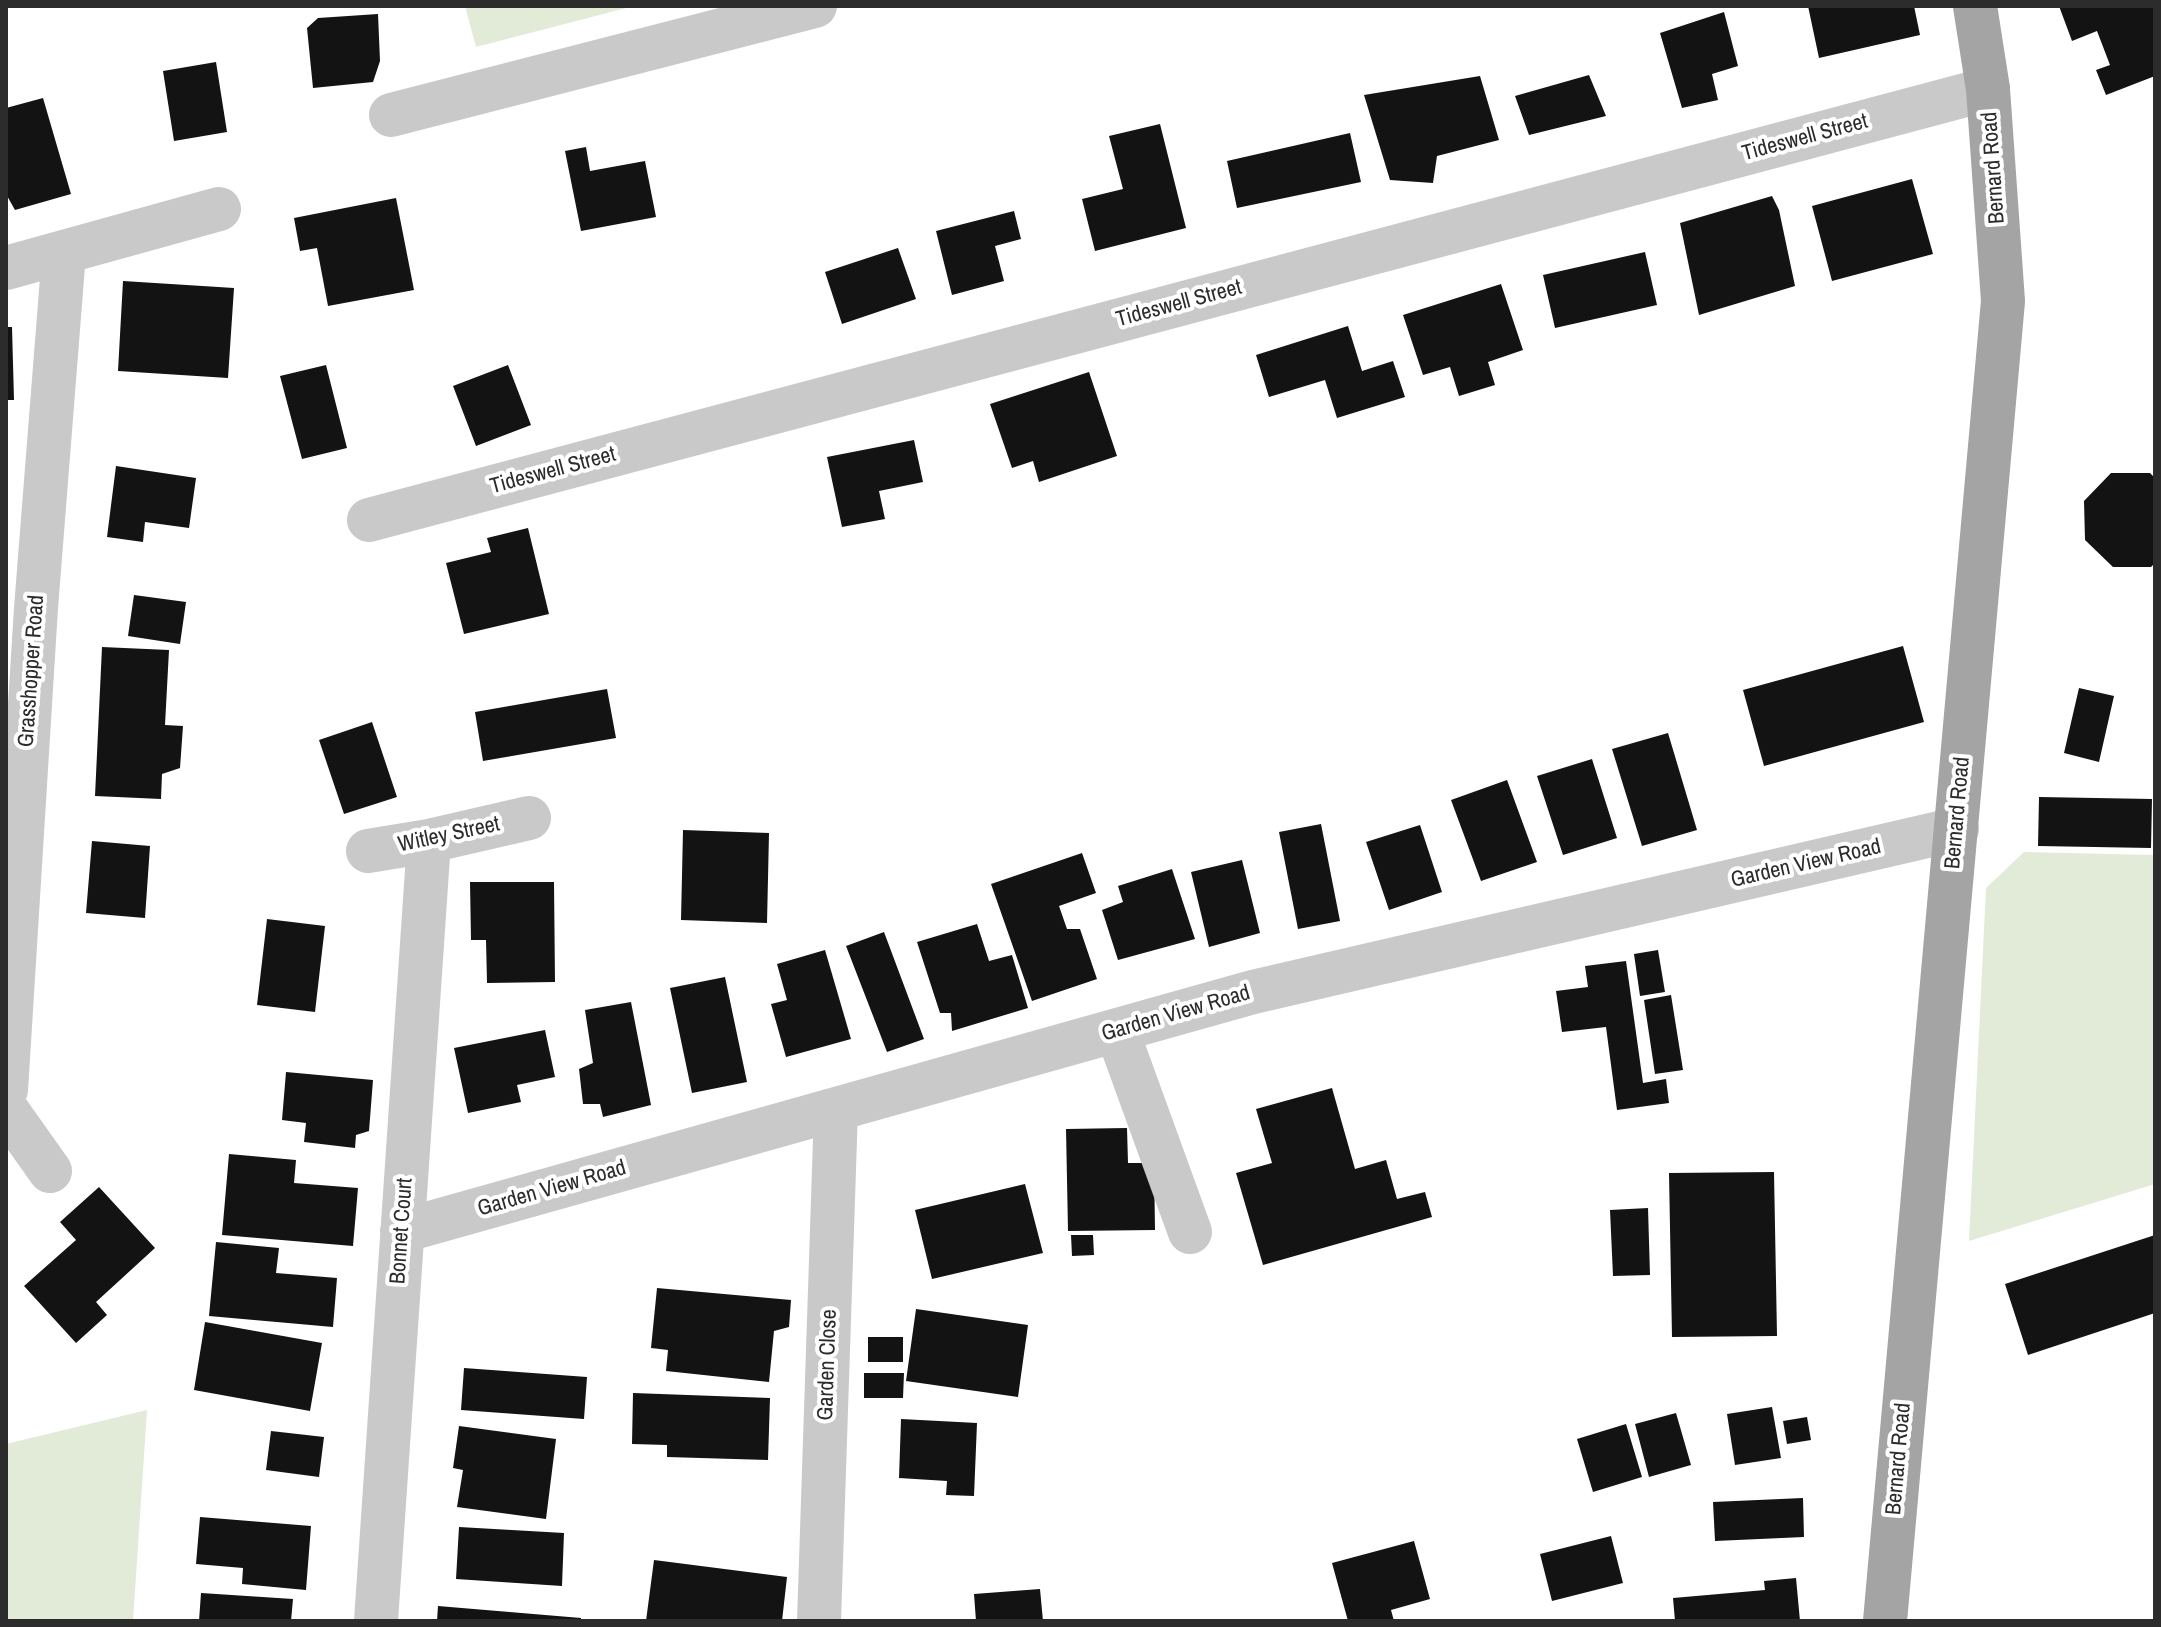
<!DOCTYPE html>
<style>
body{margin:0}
#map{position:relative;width:2161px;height:1627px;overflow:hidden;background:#fff;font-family:"Archivo Narrow",sans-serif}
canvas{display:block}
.frame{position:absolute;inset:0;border:8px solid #2c2c2c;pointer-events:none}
</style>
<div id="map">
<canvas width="2161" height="1627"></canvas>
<div class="frame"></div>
</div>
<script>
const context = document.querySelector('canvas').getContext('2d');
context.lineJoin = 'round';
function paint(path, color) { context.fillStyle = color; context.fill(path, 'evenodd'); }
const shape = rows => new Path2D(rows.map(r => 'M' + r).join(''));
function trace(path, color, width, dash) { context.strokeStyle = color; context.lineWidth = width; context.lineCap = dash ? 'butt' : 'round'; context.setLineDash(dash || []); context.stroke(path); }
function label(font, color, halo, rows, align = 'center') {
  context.font = font + ' "Archivo Narrow",sans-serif'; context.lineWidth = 8; context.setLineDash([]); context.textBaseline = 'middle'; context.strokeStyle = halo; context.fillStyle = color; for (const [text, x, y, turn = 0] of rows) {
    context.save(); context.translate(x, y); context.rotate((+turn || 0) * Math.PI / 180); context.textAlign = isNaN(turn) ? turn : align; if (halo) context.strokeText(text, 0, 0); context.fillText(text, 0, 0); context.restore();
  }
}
const green = shape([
 [465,6,634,6,476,47],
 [2024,852,2153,855,2155,852,2155,1184,1969,1241,1986,888],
 [147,1410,133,1621,6,1621,6,1444]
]);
const building = shape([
 [1808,6,1914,6,1920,35,1819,58],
 [2059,6,2153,6,2155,12,2155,76,2106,95,2096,70,2110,65,2097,31,2072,41],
 [1724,12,1738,66,1712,74,1718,100,1682,108,1660,33],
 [378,14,380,61,373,82,313,88,307,28,318,18],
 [216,62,227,132,174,141,163,71],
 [1589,75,1606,116,1529,135,1515,96],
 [1480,76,1499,140,1437,156,1433,183,1390,180,1364,95],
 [43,98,71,194,15,210,6,194,6,108],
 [1160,124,1186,228,1095,251,1082,199,1123,189,1109,136],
 [1350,133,1361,182,1237,208,1227,161],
 [586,147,590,171,645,161,656,217,581,231,565,151],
 [1912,179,1933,254,1832,281,1812,206],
 [1772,196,1779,210,1795,286,1699,315,1680,223],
 [396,198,414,290,328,306,317,248,300,251,294,218],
 [1014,211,1021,239,995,246,1004,281,952,295,936,231],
 [898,248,916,299,842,324,825,272],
 [1645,252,1657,305,1555,328,1543,275],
 [123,281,234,288,228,378,118,371],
 [1501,284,1523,350,1488,362,1495,385,1459,396,1450,367,1423,375,1403,315],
 [1348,326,1362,371,1393,361,1405,397,1337,418,1325,380,1269,397,1256,355],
 [6,327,12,327,14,400,6,400],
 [326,365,347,448,302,459,280,376],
 [508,365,531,425,476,446,453,386],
 [1089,372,1117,456,1039,482,1033,461,1012,468,990,404],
 [914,440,923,482,879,491,885,519,842,527,827,457],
 [116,466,196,478,189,528,145,522,143,542,107,537],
 [2111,473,2150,473,2155,478,2155,563,2151,567,2113,567,2085,540,2084,501],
 [528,528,549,614,464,634,446,563,491,552,487,538],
 [134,595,186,602,180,644,128,636],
 [1903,646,1924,722,1764,766,1743,690],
 [102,647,169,650,165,725,183,726,180,768,162,774,161,799,95,796],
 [2079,688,2114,696,2099,762,2064,753],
 [607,689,616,738,483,761,475,712],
 [372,722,397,797,344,814,319,740],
 [1668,733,1697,830,1642,846,1612,749],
 [1592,759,1617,838,1563,855,1537,776],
 [1507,780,1537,862,1481,881,1451,800],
 [2039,797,2152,799,2151,848,2038,846],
 [1321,824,1340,921,1298,929,1279,832],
 [1420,825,1442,892,1389,910,1366,842],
 [683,830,769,833,767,923,681,920],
 [92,841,150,846,145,918,86,913],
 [1082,853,1096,893,1059,906,1067,929,1080,929,1097,979,1032,1001,991,884],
 [1242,860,1260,933,1209,947,1191,872],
 [1172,869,1195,939,1118,960,1102,910,1123,902,1118,886],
 [470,882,554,882,555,982,487,983,486,940,471,940],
 [267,919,325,926,315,1012,257,1005],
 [977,924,989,961,1012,955,1028,1008,952,1031,951,1013,940,1013,917,942],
 [884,932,924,1039,887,1052,846,946],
 [825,950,851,1039,786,1057,771,1004,787,1000,777,964],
 [1658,950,1665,992,1640,996,1634,954],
 [1626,961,1643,1083,1666,1079,1669,1103,1617,1110,1606,1027,1562,1032,1556,991,1588,987,1585,966],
 [725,977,747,1082,692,1093,670,988],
 [1671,995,1683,1070,1655,1074,1644,1000],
 [631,1002,651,1105,603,1117,600,1104,583,1104,579,1069,593,1063,585,1010],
 [545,1030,555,1077,517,1085,521,1102,468,1113,454,1048],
 [286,1072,373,1080,369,1131,356,1135,355,1148,304,1142,306,1123,282,1120],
 [1332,1088,1355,1169,1386,1160,1397,1199,1425,1192,1432,1217,1263,1265,1236,1173,1272,1163,1256,1109],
 [1127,1128,1128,1163,1154,1163,1155,1230,1068,1231,1066,1129],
 [229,1154,296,1160,294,1183,358,1188,353,1246,222,1235],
 [1774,1172,1777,1336,1672,1337,1669,1173],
 [1025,1184,1043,1253,932,1279,915,1210],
 [99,1187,155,1248,96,1302,107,1315,76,1343,24,1286,76,1240,60,1222],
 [1648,1208,1650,1275,1613,1276,1610,1210],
 [1071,1235,1093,1235,1094,1255,1072,1256],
 [2155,1235,2155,1313,2028,1355,2005,1284],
 [216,1242,279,1248,276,1273,337,1278,333,1327,209,1316],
 [657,1288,791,1300,789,1327,774,1331,769,1382,666,1371,668,1350,651,1348],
 [916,1309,1028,1325,1018,1397,906,1381],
 [205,1322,322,1343,310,1411,194,1390],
 [868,1337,903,1337,903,1362,868,1362],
 [464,1368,587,1377,584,1419,461,1410],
 [864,1373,904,1373,903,1398,864,1398],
 [633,1393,770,1398,768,1460,667,1457,667,1445,632,1444],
 [1772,1407,1781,1458,1735,1465,1727,1414],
 [1676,1413,1691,1465,1649,1477,1635,1424],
 [1807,1417,1811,1440,1787,1444,1783,1421],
 [901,1419,977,1423,974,1496,946,1495,947,1481,899,1478],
 [1626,1424,1642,1477,1593,1492,1577,1439],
 [459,1426,556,1439,546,1519,457,1507,463,1470,453,1468],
 [271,1431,324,1437,319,1477,266,1470],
 [1803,1498,1804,1537,1715,1541,1713,1502],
 [200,1517,311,1526,306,1590,242,1584,243,1568,196,1564],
 [459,1527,564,1533,562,1586,456,1579],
 [1611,1536,1623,1583,1552,1601,1540,1554],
 [1414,1541,1430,1599,1391,1610,1394,1621,1348,1621,1332,1563],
 [654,1560,787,1577,782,1621,646,1621],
 [1796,1578,1800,1621,1675,1621,1673,1598,1765,1590,1764,1581],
 [1040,1589,1043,1621,976,1621,974,1594],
 [201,1593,293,1599,291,1621,199,1621],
 [438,1606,581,1618,581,1621,437,1621]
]);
const minor = shape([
 [391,115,815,6],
 [6,268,219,209],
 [369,520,1988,89],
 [368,851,429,841,529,818],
 [1117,1031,1190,1232],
 [6,1090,36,608,64,253],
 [6,1109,50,1171],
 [402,1231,1253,992,1957,829],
 [376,1621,429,841],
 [819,1621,836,1109]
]);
const major = shape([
 [1885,1621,2003,301,1988,89,1975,6]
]);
const streetNames = [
 ["Tideswell Street",1805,138,-15],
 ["Bernard Road",1994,168,-94],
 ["Tideswell Street",1179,304,-15],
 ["Tideswell Street",553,471,-15],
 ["Grasshopper Road",32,671,-86],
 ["Bernard Road",1958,813,-85],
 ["Witley Street",449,835,-12],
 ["Garden View Road",1806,864,-13],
 ["Garden View Road",1176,1014,-16],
 ["Garden View Road",552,1189,-16],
 ["Bonnet Court",402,1231,-86],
 ["Garden Close",828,1365,-88],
 ["Bernard Road",1899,1459,-85]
];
paint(green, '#e1ebd8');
paint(building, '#131313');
trace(minor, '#c9c9c9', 44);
trace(major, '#a4a4a4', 44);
label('22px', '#2c2c2c', '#fff', streetNames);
</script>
